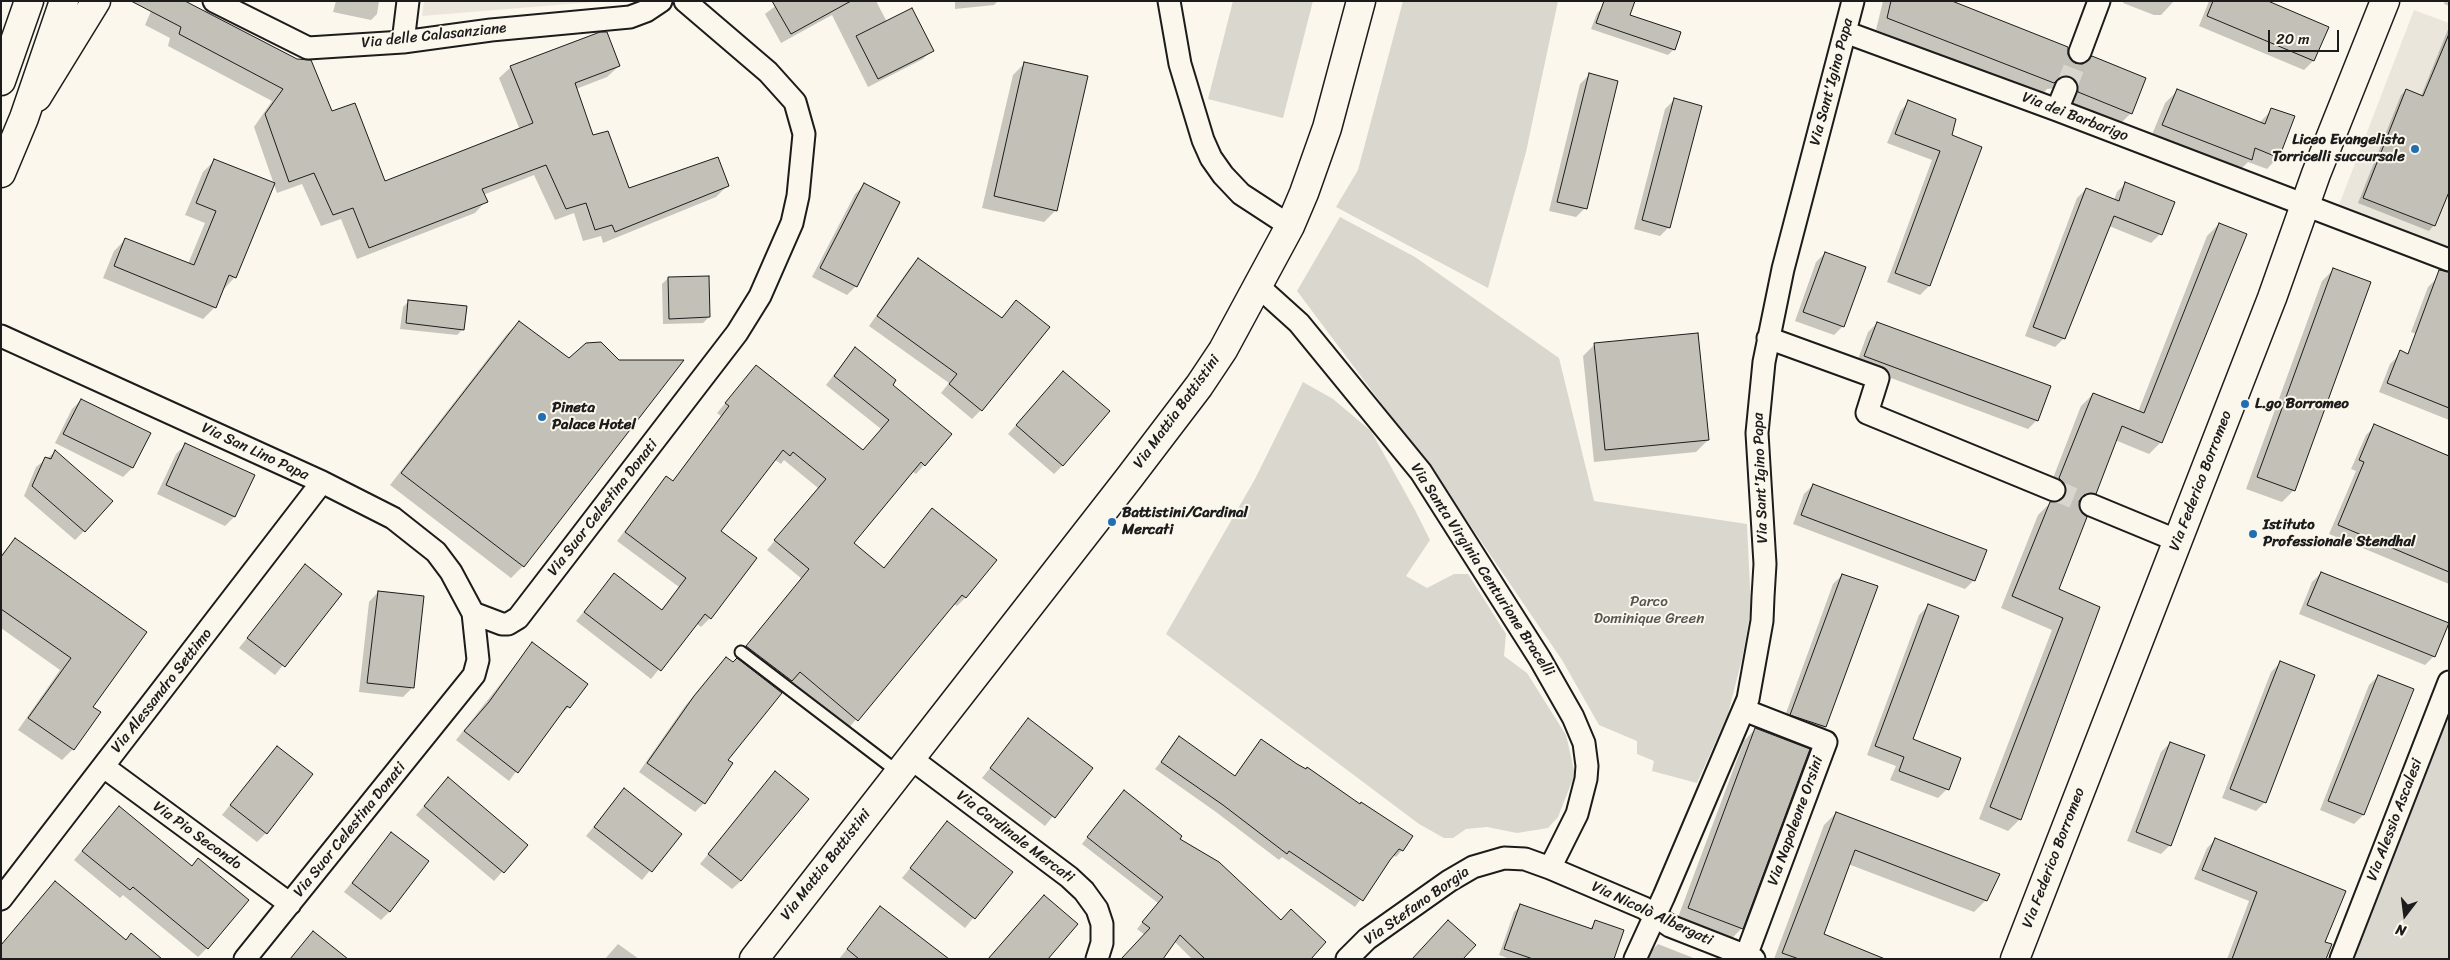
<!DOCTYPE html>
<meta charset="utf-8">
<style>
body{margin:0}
#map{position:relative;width:2450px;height:960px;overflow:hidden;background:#fbf7ec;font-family:Sriracha,sans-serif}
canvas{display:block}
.frame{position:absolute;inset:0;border:2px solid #1c1c1c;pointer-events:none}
.north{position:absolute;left:2380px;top:890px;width:50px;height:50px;-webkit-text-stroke:4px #fbf7ec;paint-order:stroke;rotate:195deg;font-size:14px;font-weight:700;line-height:20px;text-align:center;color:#1c1c1c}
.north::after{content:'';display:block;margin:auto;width:18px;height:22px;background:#1c1c1c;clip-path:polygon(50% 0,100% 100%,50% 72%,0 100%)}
.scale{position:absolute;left:2268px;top:30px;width:71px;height:22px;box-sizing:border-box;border:2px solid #1c1c1c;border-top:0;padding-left:6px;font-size:15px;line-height:18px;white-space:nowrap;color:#1c1c1c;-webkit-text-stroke:4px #fbf7ec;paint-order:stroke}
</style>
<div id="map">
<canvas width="2450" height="960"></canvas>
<div class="frame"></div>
<div class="north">N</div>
<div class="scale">20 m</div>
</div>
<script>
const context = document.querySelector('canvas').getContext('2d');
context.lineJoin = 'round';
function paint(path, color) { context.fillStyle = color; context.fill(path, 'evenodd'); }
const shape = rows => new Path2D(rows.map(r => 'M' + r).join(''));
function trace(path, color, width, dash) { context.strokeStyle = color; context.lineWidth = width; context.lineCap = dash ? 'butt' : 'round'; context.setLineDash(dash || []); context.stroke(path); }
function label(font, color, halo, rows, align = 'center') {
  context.font = font + ' Sriracha,sans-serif'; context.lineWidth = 4; context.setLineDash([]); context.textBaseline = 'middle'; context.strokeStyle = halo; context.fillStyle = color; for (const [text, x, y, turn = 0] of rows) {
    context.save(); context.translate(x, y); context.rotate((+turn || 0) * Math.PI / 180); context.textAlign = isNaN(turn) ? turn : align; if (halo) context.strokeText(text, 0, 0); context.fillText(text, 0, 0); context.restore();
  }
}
const built = shape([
 [424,1,606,1,422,16],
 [2414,10,2449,23,2449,247,2339,205]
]);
const green = shape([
 [1233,1,1313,1,1283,118,1208,99],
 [1403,1,1558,1,1526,152,1488,288,1336,207,1358,170],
 [1340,217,1415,257,1559,358,1594,501,1747,524,1751,609,1742,659,1728,714,1697,783,1652,771,1654,761,1637,754,1637,741,1599,725,1562,660,1444,487,1297,291],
 [1303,382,1333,399,1371,431,1415,510,1430,540,1406,576,1427,588,1454,574,1468,574,1506,634,1504,656,1527,673,1566,735,1575,774,1558,817,1548,828,1517,833,1487,827,1466,829,1453,838,1444,838,1419,824,1166,634,1255,479],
 [2449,709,2449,959,2352,959]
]);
const shadow = shape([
 [336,1,379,1,377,14,371,20,333,12],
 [782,1,876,1,887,22,932,50,923,59,868,87,832,15,781,43,765,14],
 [955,1,998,1,994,5,955,9],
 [1883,1,1948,1,2067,55,2075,65,2131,113,2119,125,2066,104,2058,88,2047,89,2042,94,1876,30],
 [2124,1,2174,1,2161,15,2154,15,2123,3],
 [2209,1,2265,1,2327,27,2313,61,2304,70,2199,26],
 [2445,1,2449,1,2449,6,2444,4],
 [154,4,332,112,384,183,520,130,499,78,511,67,619,66,607,77,576,89,592,137,628,190,727,186,716,197,603,243,601,236,583,241,574,213,555,220,534,175,483,195,486,201,475,213,357,259,341,219,321,226,302,184,277,193,254,127,272,101,168,46,170,38,145,25],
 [1602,8,1628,16,1674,49,1668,55,1591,29,1597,13],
 [2449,27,2449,189,2434,225,2429,231,2358,203,2401,95,2406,90,2421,96],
 [1025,63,1056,210,1044,222,982,208,1013,75],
 [1589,75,1585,208,1576,217,1549,211,1580,84],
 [2177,91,2259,123,2272,110,2278,157,2267,169,2248,162,2239,171,2151,137,2165,103],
 [1674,100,1669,227,1660,236,1634,229,1665,109],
 [1909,102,1950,136,1929,286,1920,295,1887,282,1932,160,1887,143,1900,111],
 [215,160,235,277,224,289,215,307,203,319,103,278,114,251,126,239,188,264,205,223,185,215,203,172],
 [2126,183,2160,234,2151,243,2109,226,2064,338,2055,347,2025,336,2077,198,2086,189,2114,200,2117,192],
 [864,185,856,286,847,295,812,277,855,194],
 [2219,224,2161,442,2149,454,2115,440,2095,493,2083,505,2079,504,2058,590,2098,608,2020,819,2008,831,1979,819,2052,630,2001,608,2038,515,2050,503,2054,502,2053,495,2048,491,2081,406,2093,394,2138,412,2207,236],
 [1825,253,1843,326,1834,335,1795,321,1816,262],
 [918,260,1001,318,1017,302,981,410,972,419,941,393,949,383,869,326,909,269],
 [2334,269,2294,490,2282,502,2246,489,2322,281],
 [668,278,709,317,703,323,663,324,662,284],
 [2437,278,2449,346,2411,332,2428,287],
 [409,301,463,329,457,335,400,329,403,307],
 [519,322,569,360,523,566,511,578,390,485,507,334],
 [1877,323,2037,420,2028,429,1856,365,1868,332],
 [1595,344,1708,440,1696,452,1594,462,1583,356],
 [855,348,891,385,924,465,916,474,912,471,853,543,883,569,932,510,965,598,957,606,953,604,848,729,791,681,782,689,738,656,802,579,767,550,818,488,784,460,781,464,774,459,719,531,756,559,710,618,701,627,696,623,651,679,576,621,614,575,661,610,679,587,617,541,658,487,667,478,672,482,721,416,717,413,756,367,862,452,881,429,826,385],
 [2400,354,2449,372,2449,420,2379,392,2390,364],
 [1063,372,1063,465,1054,474,1008,434],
 [81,400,149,434,132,468,123,477,55,443,72,409],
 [2375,426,2449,457,2449,584,2329,534,2356,471,2351,469,2366,435],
 [185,445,253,476,234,517,225,526,157,494,176,454],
 [55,452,84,531,75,540,24,496,36,467],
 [1813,485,1974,580,1965,589,1793,524,1804,494],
 [15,539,145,632,92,707,73,749,62,760,18,730,60,670,1,628,1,555],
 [305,566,340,594,275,675,239,648],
 [2321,573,2434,656,2425,665,2299,614,2312,582],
 [1842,575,1825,727,1816,736,1782,724,1833,584],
 [378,592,412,688,403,697,359,692,369,602],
 [1928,606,1911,740,1947,789,1938,798,1890,780,1896,766,1867,755,1919,615],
 [532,644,569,707,559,715,509,781,456,740],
 [726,658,727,760,704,803,695,812,639,772,685,706],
 [2280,663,2265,802,2256,811,2222,798,2271,672],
 [2378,676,2363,815,2354,824,2320,810,2369,685],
 [1028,720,1092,768,1045,826,982,778],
 [1755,729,1742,928,1730,940,1677,920,1744,741],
 [1180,738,1234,777,1262,741,1402,850,1396,857,1393,855,1355,907,1282,857,1279,860,1216,812,1155,769],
 [2170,743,2170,845,2161,854,2127,841,2161,752],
 [277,747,266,833,257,842,222,815],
 [775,773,741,881,732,889,700,864],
 [440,788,526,845,494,881,416,815],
 [624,790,680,834,642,880,586,836],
 [1118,798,1178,839,1281,921,1309,959,1192,959,1174,941,1145,935,1137,929,1158,903,1082,844],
 [1836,813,1986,900,1974,912,1848,864,1822,934,1885,959,1774,959,1824,825],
 [110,817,191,867,198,860,207,948,198,957,123,895,120,898,74,860],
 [948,822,1011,872,965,928,902,878],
 [391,834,390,911,381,920,344,892],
 [2216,839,2323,942,2325,959,2227,959,2249,901,2194,879,2207,848],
 [1520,906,1589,930,1596,921,1613,959,1510,959,1499,955,1514,912],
 [879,909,929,959,839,959],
 [618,944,639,959,605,959],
 [1658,944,1696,959,1647,959,1649,953]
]);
const building = shape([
 [131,1,185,1,297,59,311,60,332,111,355,103,385,181,533,123,510,66,600,32,607,32,620,66,575,83,593,135,608,131,629,188,718,157,729,186,615,232,612,225,595,230,586,203,566,209,546,165,482,189,488,202,369,248,353,208,333,215,314,173,289,182,265,114,283,89,179,34,181,27,131,1],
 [772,1,851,1,791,34,772,1],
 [1604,1,1635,1,1630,15,1681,32,1675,50,1596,23,1604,1],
 [1891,1,1952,1,2068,47,2068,55,2075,63,2083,64,2092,56,2146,78,2132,114,2078,92,2076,81,2070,76,2059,78,2054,83,1887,18,1891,1],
 [2213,1,2268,1,2329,27,2314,61,2207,16,2213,1],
 [912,8,934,51,878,79,856,36,912,8],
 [2449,34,2449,192,2435,226,2363,198,2406,89,2423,96,2449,34],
 [1024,62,1088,76,1057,211,994,196,1024,62],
 [1589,73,1618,81,1587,209,1557,202,1589,73],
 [2177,89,2265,124,2271,108,2295,116,2279,158,2255,148,2252,160,2162,125,2177,89],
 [1674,98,1702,106,1670,228,1642,220,1674,98],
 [1908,100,1956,119,1952,135,1982,147,1930,286,1895,273,1940,151,1895,134,1908,100],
 [214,159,275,183,236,278,229,275,216,308,114,266,125,238,194,265,216,211,196,203,214,159],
 [2125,182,2175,202,2162,235,2114,216,2065,339,2033,327,2086,188,2119,201,2125,182],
 [864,183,900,202,857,287,820,268,864,183],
 [2219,223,2247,234,2162,443,2122,426,2096,494,2084,495,2079,501,2081,512,2087,517,2059,589,2100,607,2021,820,1990,807,2063,618,2012,596,2050,502,2061,500,2066,494,2064,483,2059,478,2093,393,2144,413,2219,223],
 [1825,252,1866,267,1844,327,1803,312,1825,252],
 [918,258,1002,318,1016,300,1050,327,982,411,949,384,957,374,877,316,918,258],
 [2333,268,2371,282,2295,491,2257,477,2333,268],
 [2439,270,2449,272,2449,408,2387,383,2400,350,2408,354,2439,270],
 [709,276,710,317,669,319,668,277,709,276],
 [408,300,467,306,464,330,406,323,408,300],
 [519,321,569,358,586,343,601,342,619,360,684,360,524,567,401,473,519,321],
 [1877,322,2051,386,2038,421,1864,356,1877,322],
 [1698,333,1709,440,1605,450,1594,343,1698,333],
 [855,347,896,380,893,385,952,434,925,466,921,462,854,543,884,568,932,508,997,560,966,598,962,595,858,721,800,672,792,681,746,646,809,569,774,540,826,479,793,452,790,456,783,450,721,531,757,558,711,619,705,614,661,671,584,612,614,573,662,610,686,578,625,532,666,476,673,481,729,406,725,403,756,365,863,450,889,420,834,376,855,347],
 [1063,371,1110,411,1063,466,1016,425,1063,371],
 [81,399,151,433,133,468,63,434,81,399],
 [2374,424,2449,456,2449,572,2338,525,2364,462,2359,460,2374,424],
 [185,443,255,475,235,517,166,485,185,443],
 [55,450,113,501,85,532,32,486,45,457,51,459,55,450],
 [1813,484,1987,550,1975,581,1801,515,1813,484],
 [15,538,147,632,93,707,101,712,74,750,28,718,71,658,1,609,1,557,15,538],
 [305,564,342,594,285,667,247,638,305,564],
 [2321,572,2449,623,2435,657,2307,605,2321,572],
 [1842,574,1878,586,1826,727,1790,715,1842,574],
 [378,591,424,596,414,688,367,683,378,591],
 [1928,604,1959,616,1913,739,1961,758,1949,790,1899,771,1904,757,1875,746,1928,604],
 [532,642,588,684,570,708,567,706,518,773,464,731,489,702,532,642],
 [726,657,733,662,737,658,782,693,728,760,733,763,705,804,647,763,694,696,726,657],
 [2280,661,2315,675,2266,803,2230,789,2280,661],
 [2378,675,2414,689,2364,815,2328,801,2378,675],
 [1028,718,1093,768,1055,818,990,768,1028,718],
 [1755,728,1810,749,1743,929,1688,908,1755,728],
 [1179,736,1235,776,1261,739,1297,764,1306,769,1307,767,1360,804,1361,802,1413,836,1403,851,1399,849,1390,860,1363,901,1289,851,1287,854,1223,805,1161,762,1179,736],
 [2170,742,2205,755,2171,846,2136,832,2170,742],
 [277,746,313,774,267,834,230,805,277,746],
 [775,771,809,799,741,881,708,854,775,771],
 [448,777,528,845,504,873,424,806,448,777],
 [624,788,682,834,652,872,594,827,624,788],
 [1124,790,1182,836,1180,839,1219,862,1281,920,1291,909,1326,942,1311,959,1205,959,1180,935,1163,959,1121,959,1150,928,1142,922,1163,897,1087,837,1124,790],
 [119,806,192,866,198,858,249,900,208,949,133,887,130,890,82,851,119,806],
 [1836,812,2000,874,1987,901,1855,850,1824,934,1885,959,1799,959,1782,953,1836,812],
 [947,821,1013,872,975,919,910,868,947,821],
 [391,832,429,861,390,912,352,883,391,832],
 [2215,838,2346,891,2325,942,2332,944,2326,959,2232,959,2257,892,2202,870,2215,838],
 [55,881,126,940,131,933,162,959,1,959,1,945,55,881],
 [1044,895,1078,924,1048,959,988,959,1044,895],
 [1520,904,1592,929,1595,920,1624,930,1614,959,1533,959,1504,949,1520,904],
 [880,906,949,959,859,959,847,949,880,906],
 [1448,920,1476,945,1463,959,1412,959,1448,920],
 [313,931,348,959,290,959,313,931]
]);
const streetTunnel = shape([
 [2066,88,2080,52],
 [2054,490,2091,505]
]);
const lane = shape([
 [741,652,898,772]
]);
const street = shape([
 [214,1,308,48,403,42,491,30,630,17,646,11,661,1],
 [1169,1,1180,64,1203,140,1211,158,1223,175,1241,194,1290,226],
 [1845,32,2057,110,2449,260],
 [403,42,408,1],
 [2080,52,2099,1],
 [2057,110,2066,88],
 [1258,286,1299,323,1421,472,1540,659,1573,717,1584,743,1587,766,1586,779,1577,814,1550,868],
 [1,336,322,482,393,518,436,552,451,572,473,613,478,660,474,675,245,959],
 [1768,338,1878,378,1867,413,2054,490],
 [2091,505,2178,541],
 [473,613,502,624,508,624,518,618,737,333,760,296,792,223,798,196,804,134,795,102,768,72,685,1],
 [1744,710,1826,742,1746,956],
 [909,757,1069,877,1084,891,1097,909,1102,924,1102,943,1097,959],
 [104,767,290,904],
 [1,899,322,482],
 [1347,959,1367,939,1449,881,1473,867,1504,858,1525,859,1550,868,1644,908,1670,926,1754,959],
 [1635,959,1664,896,1748,699,1762,621,1763,597,1765,564,1757,433,1764,362,1783,269,1853,1],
 [2341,959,2449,682]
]);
const secondary = shape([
 [37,97,96,1],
 [754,959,1129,478,1199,386,1223,350,1290,226,1304,193,1327,128,1361,1],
 [2015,959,2272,298,2316,174,2385,1]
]);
const primary = shape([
 [1,81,29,1],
 [1,173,24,118,64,1]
]);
const markers = [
 [2415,149,5,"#1f6fb2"],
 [2245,404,5,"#1f6fb2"],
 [542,417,5,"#1f6fb2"],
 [1112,522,5,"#1f6fb2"],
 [2253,534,5,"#1f6fb2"]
];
const streetNames = [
 ["Via delle Calasanziane",434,36,-6],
 ["Via Sant'Igino Papa",1832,82,-75],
 ["Via dei Barbarigo",2075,117,21],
 ["Via Mattia Battistini",1177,412,-54],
 ["Via San Lino Papa",255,452,25],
 ["Via Sant'Igino Papa",1761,478,-92],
 ["Via Federico Borromeo",2201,481,-69],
 ["Via Suor Celestina Donati",603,508,-52],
 ["Via Santa Virginia Centurione Bracelli",1482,570,57],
 ["Via Alessandro Settimo",162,691,-52],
 ["Via Alessio Ascalesi",2395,820,-69],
 ["Via Napoleone Orsini",1796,821,-70],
 ["Via Suor Celestina Donati",350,830,-51],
 ["Via Pio Secondo",197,836,36],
 ["Via Cardinale Mercati",1015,837,37],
 ["Via Federico Borromeo",2054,858,-69],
 ["Via Mattia Battistini",826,865,-52],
 ["Via Stefano Borgia",1417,906,-35],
 ["Via Nicolò Albergati",1652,914,25]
];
const poiNames = [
 ["Liceo Evangelista",2405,140,"right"],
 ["Torricelli succursale",2405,157,"right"],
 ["L.go Borromeo",2255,404],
 ["Pineta",552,408],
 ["Palace Hotel",552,425],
 ["Battistini/Cardinal",1122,513],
 ["Mercati",1122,530],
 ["Istituto",2263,525],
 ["Professionale Stendhal",2263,542]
];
const parkNames = [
 ["Parco",1649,602],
 ["Dominique Green",1649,619]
];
paint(built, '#eae6dc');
paint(green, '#dad7ce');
paint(shadow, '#0003');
paint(building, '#c3c0b8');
trace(building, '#1c1c1c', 1);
trace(streetTunnel, '#dad6cd', 21, [21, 11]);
trace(lane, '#1c1c1c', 15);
trace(street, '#1c1c1c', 25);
trace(secondary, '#1c1c1c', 31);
trace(primary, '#1c1c1c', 31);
trace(lane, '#fbf7ec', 11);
trace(street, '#fbf7ec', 21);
trace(secondary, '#fbf7ec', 28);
trace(primary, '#fbf7ec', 28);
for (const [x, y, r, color] of markers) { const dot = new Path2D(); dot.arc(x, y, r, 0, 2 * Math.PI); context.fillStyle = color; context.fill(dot); trace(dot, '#fbf7ec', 2); }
label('15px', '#1c1c1c', '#fbf7ec', streetNames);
label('bold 15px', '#1c1c1c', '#fbf7ec', poiNames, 'left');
label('15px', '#555451', '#fbf7ec', parkNames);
</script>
